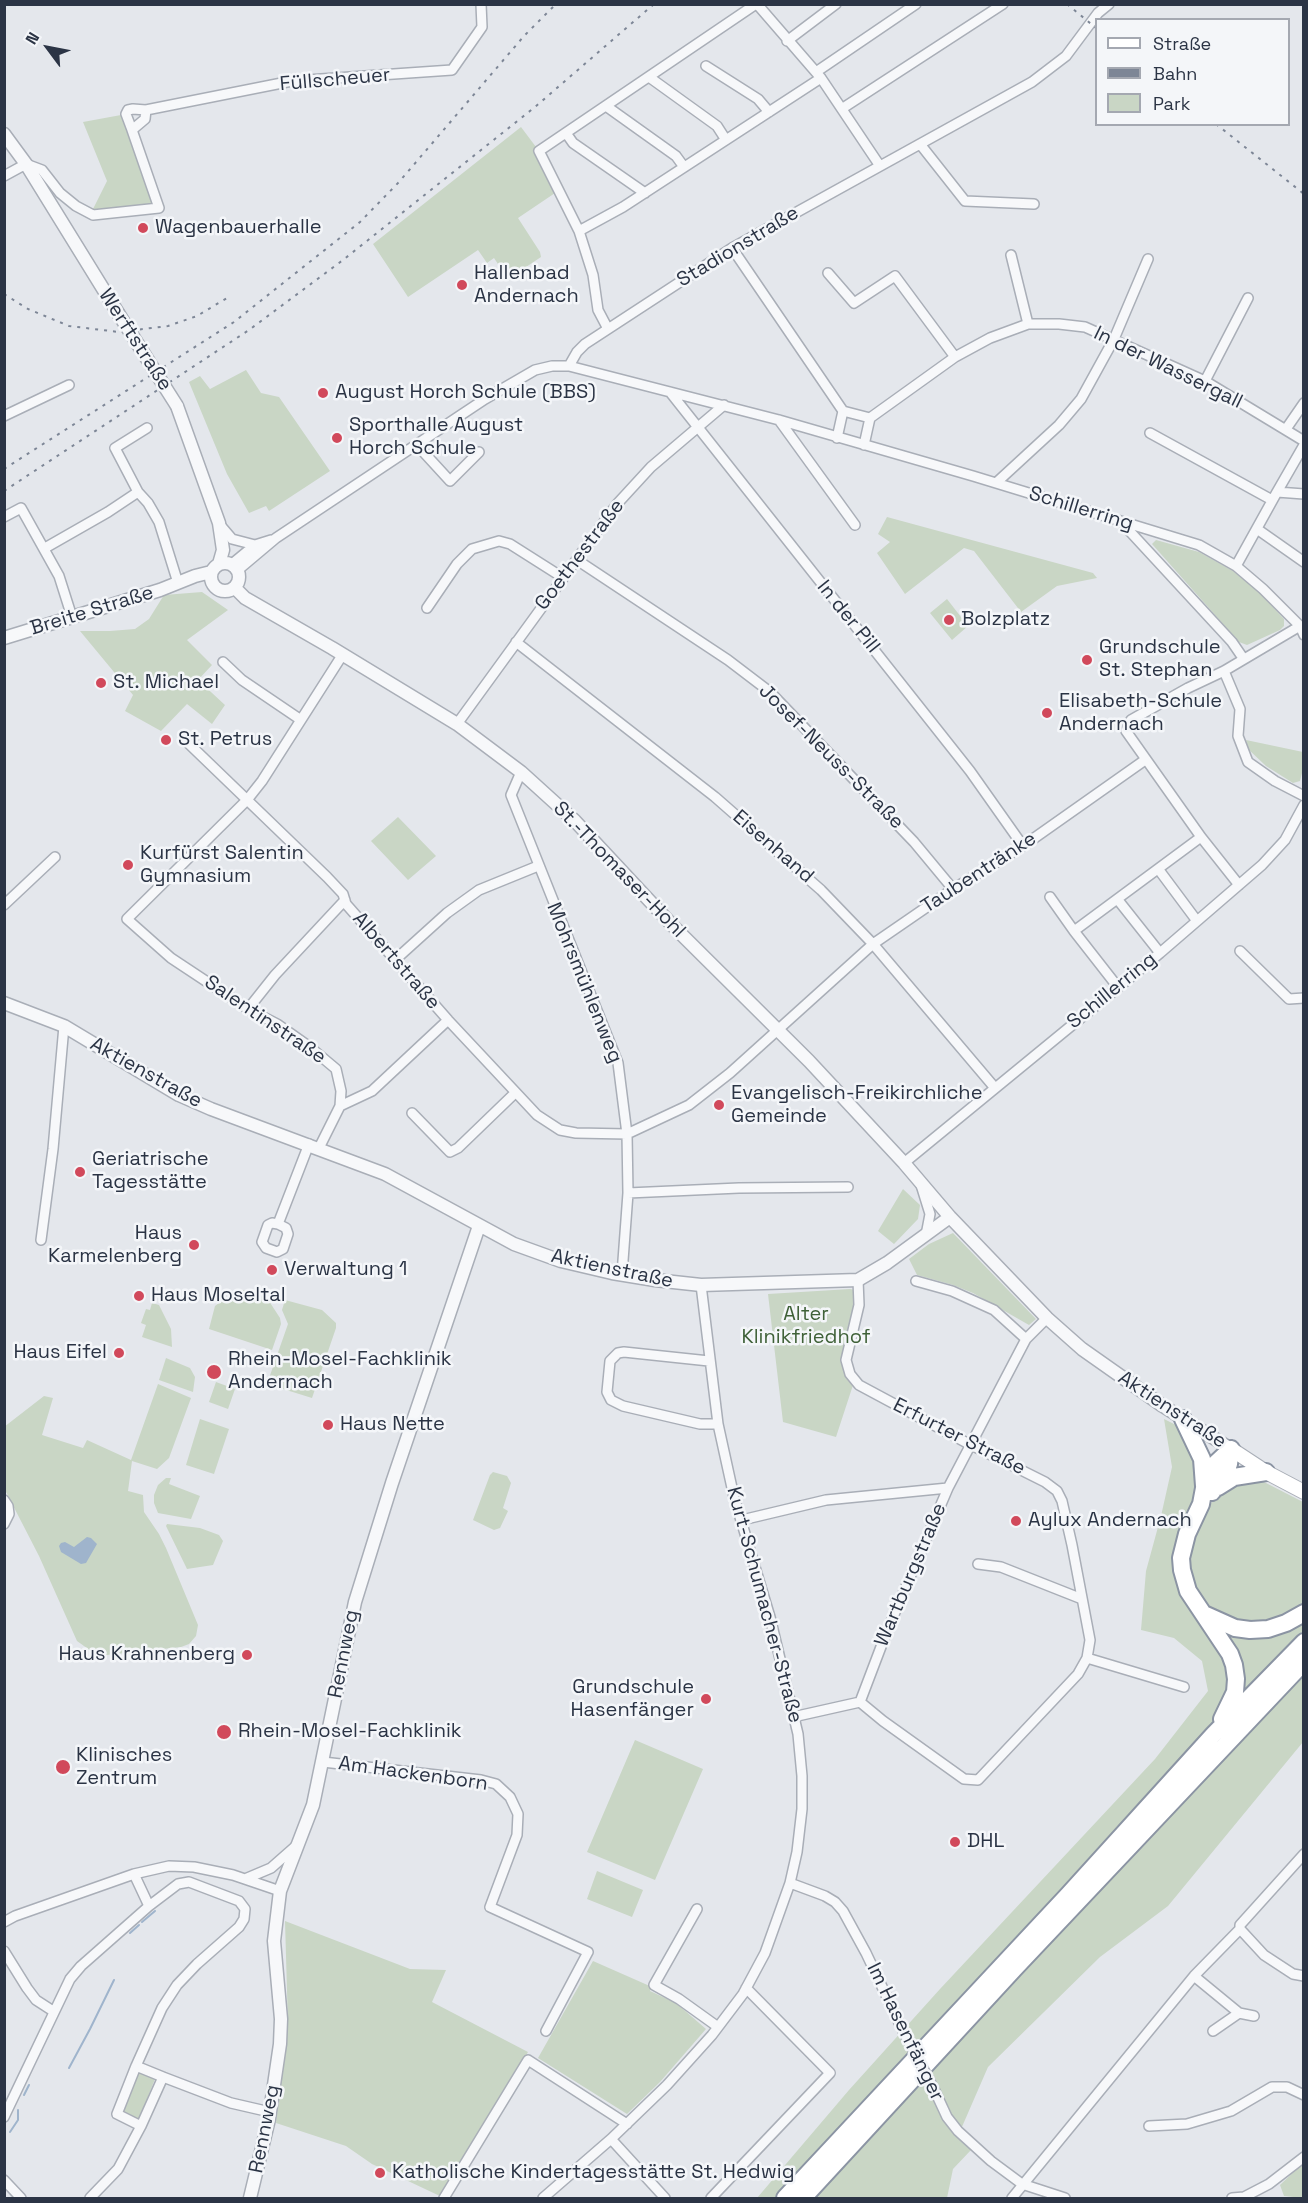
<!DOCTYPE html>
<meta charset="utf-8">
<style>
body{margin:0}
#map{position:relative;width:1308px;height:2203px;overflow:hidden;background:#e4e7ec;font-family:"Space Grotesk",sans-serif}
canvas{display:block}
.frame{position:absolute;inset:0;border:6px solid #2b3445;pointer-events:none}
.legend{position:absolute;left:1095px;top:18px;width:195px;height:108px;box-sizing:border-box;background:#f4f6f9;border:2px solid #a4a8b1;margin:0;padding:8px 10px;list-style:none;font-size:18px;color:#2b3445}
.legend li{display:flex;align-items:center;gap:12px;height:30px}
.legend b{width:30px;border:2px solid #a4a8b1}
.north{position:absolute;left:18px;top:18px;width:60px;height:60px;-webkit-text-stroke:4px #f4f6f9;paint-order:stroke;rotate:302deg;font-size:16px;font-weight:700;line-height:24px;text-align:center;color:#2b3445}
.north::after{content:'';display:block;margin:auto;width:21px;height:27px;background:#2b3445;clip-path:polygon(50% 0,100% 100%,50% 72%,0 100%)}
</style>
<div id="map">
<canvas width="1308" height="2203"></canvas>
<div class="frame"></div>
<ul class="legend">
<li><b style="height:8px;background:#fff"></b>Straße</li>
<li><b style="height:8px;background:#7d8696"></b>Bahn</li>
<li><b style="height:16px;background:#c9d6c5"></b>Park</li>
</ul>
<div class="north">N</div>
</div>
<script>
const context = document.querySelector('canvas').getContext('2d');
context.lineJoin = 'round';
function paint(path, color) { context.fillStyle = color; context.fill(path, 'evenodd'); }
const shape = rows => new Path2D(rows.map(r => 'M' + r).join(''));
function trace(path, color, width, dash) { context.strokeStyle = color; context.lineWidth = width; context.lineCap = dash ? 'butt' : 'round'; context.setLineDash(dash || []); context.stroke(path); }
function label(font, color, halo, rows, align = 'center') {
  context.font = font + ' "Space Grotesk",sans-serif'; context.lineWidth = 5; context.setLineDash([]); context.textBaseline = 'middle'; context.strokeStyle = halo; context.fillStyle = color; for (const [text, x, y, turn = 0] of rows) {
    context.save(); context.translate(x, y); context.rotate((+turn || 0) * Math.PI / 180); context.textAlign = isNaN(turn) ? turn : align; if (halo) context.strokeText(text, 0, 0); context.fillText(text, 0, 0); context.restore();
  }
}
const green = shape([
 [121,115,155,206,92,211,107,181,83,122],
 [521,127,539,151,558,191,518,218,540,252,541,257,508,279,494,258,487,263,478,250,408,297,373,244],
 [246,370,261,393,279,397,330,471,269,511,266,506,249,513,227,474,189,382,200,376,210,389],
 [887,517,1093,573,1097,578,1057,586,1021,612,974,551,964,548,905,594,877,553,890,542,878,534],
 [1156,540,1199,552,1233,571,1259,592,1284,619,1284,626,1280,630,1247,645,1239,642,1152,544],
 [202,592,228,610,187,640,212,665,198,680,225,705,212,724,187,704,161,731,125,711,133,695,80,631,110,631,135,629,149,619,164,595],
 [947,599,968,626,952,640,930,613],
 [1246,740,1303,752,1303,769,1300,781,1293,783,1266,766,1248,749],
 [398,817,436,856,408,880,371,841],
 [903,1189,920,1205,918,1219,894,1244,878,1231],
 [953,1233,1036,1319,1029,1325,973,1293,953,1285,917,1275,909,1259,929,1244],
 [850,1289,855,1290,856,1305,843,1361,854,1382,836,1437,783,1422,768,1294],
 [243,1290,267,1298,280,1318,281,1324,272,1350,209,1329,215,1306,219,1303],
 [285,1300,322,1310,336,1323,336,1328,312,1398,267,1384,288,1324,282,1310],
 [152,1303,159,1305,171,1329,172,1347,142,1337,146,1325,141,1323,146,1309,150,1310],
 [166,1358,190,1368,195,1377,193,1392,159,1380],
 [216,1382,235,1389,228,1409,209,1402],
 [158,1384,191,1398,169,1458,157,1469,132,1461,128,1491,143,1495,144,1512,159,1534,166,1548,198,1625,196,1636,189,1644,181,1647,98,1656,77,1641,39,1556,5,1490,4,1427,44,1396,53,1398,42,1435,83,1448,87,1440,131,1460],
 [200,1419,229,1429,214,1474,186,1465],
 [1164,1419,1178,1426,1193,1449,1200,1489,1177,1564,1226,1655,1232,1687,1215,1723,1083,1865,1062,1894,778,2198,757,2198,849,2090,940,1989,1155,1759,1208,1691,1202,1661,1174,1638,1141,1630,1146,1571,1161,1516,1172,1467],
 [493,1472,507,1476,511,1483,503,1508,508,1511,500,1528,494,1530,473,1520,490,1475],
 [166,1478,171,1478,169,1484,200,1496,191,1519,158,1513,154,1503,154,1495,158,1485],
 [1249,1478,1264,1482,1303,1502,1303,1610,1267,1625,1224,1621,1200,1601,1187,1572,1192,1537,1212,1502,1221,1490],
 [167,1524,200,1528,219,1535,223,1541,213,1565,187,1569,166,1526],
 [1303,1618,1303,1631,1238,1701,1217,1624,1229,1630],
 [1303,1671,1303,1742,1168,1906,1100,1957,988,2067,958,2136,971,2150,953,2169,947,2198,808,2198],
 [635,1740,703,1769,655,1880,587,1852],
 [597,1871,643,1890,632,1917,587,1899],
 [285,1921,410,1969,446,1970,432,2002,528,2052,442,2197,372,2164,346,2146,276,2123,288,2026],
 [593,1961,652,1987,650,1991,676,2003,706,2029,660,2082,627,2114,538,2058],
 [138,2072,155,2079,139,2119,122,2112],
 [1303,2163,1303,2198,1284,2196,1280,2185]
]);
const water = shape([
 [87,1537,91,1538,97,1544,86,1563,81,1564,61,1552,59,1546,61,1543,65,1542,74,1547]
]);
const stream = shape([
 [142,1922,155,1911],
 [130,1933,139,1925],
 [69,2068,90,2029,114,1980],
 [24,2095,29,2085],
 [10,2132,18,2120,18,2110]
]);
const minor = shape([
 [757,4,821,78,880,166],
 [787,41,836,4],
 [706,66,758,99,769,112],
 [816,72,916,4],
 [649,77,717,126,726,140],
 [606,106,676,156,684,167],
 [843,108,1003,4],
 [146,110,145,119,132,130,126,114,128,110,133,109,146,110,292,81,452,70,482,27,481,4],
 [566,133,573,143,645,193],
 [920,144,965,201,1034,204],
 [4,176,26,164,42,170,60,193,76,206,93,215,159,208,132,130],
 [579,231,623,207,821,78],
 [732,248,843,411],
 [1011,255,1028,324],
 [828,273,854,303,895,276,955,357],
 [608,329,598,310,593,275,579,231,539,151,756,4],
 [569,366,577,352,585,344,732,248,1032,82,1066,56,1098,13,1109,4],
 [1205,381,1248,298],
 [670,392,970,771,1023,846],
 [4,416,69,385],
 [870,418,955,357,990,338,1028,324,1059,324,1085,327,1205,381,1304,441],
 [779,420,855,525],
 [147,428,115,448,138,492,148,503,159,522,178,583],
 [1286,429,1304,403],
 [1150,433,1272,500],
 [837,438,843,411,870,418,864,445],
 [417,445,450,481,479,452],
 [1304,445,1277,492,1304,494],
 [996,483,1059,425,1081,399,1114,339,1148,259],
 [4,517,21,508,59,576,72,617],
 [1123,524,1232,642,1243,658],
 [220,525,232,539,255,545],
 [1257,529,1304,562],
 [45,548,108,512,138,492],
 [577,560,728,660,770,692,914,842,953,889],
 [232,564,255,545,271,540],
 [1236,566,1277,492],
 [238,570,276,538,485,399,535,370,552,366,569,366,779,420,973,476,1199,545,1236,566,1263,589,1300,626,1304,635],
 [427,608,457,564,472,549,499,541,510,544,562,577],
 [516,642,715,797,821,890,873,944,995,1088],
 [223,662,242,680,301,720],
 [1224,671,1240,709,1238,736,1248,762,1275,781,1304,796],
 [457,724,617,504,651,467,724,405],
 [186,741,327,877,343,894,346,904,448,1020,537,1115,560,1130,576,1133,627,1134,689,1105,730,1073,873,944,953,889,1023,846,1145,760],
 [521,772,511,795,618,1063,627,1134,628,1193,622,1274],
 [1159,870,1197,921],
 [1239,885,1201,837,1126,731,1131,720,1188,688,1224,671,1300,626],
 [1050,897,1074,931,1117,986],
 [1118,900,1160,953],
 [4,905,55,857],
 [1074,931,1201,837],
 [1240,951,1289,999,1304,998],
 [395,960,447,913,479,890,538,866],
 [248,1009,275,975,345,900],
 [340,1106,372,1091,448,1020],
 [412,1113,450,1152,458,1148,515,1093],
 [319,1148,340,1106,341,1091,336,1069,311,1048,277,1024,248,1009,171,958,127,919,247,800,262,781,343,654],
 [904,1163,1160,953,1262,865,1285,840,1304,805],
 [921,1185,930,1214,926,1235],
 [628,1193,739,1188,848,1187],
 [278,1224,286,1228,288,1234,283,1249,277,1252,266,1248,262,1242,268,1225,272,1223,278,1224,309,1144],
 [41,1240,53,1149,64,1026],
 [858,1280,859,1305,846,1360,850,1374,859,1385,969,1444,1045,1482,1057,1491,1062,1501,1072,1545,1090,1640,1087,1658,1078,1674,978,1780,964,1779,883,1721,860,1702],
 [916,1281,952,1291,994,1310,1026,1339],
 [709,1361,624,1352,618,1353,610,1361,607,1392,611,1400,623,1406,700,1424,718,1424],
 [4,1500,8,1506,9,1514,4,1524],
 [742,1520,826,1500,948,1488],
 [978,1564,1001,1567,1082,1599],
 [1087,1658,1184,1687],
 [860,1702,887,1631,948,1488,1026,1339,1047,1318],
 [793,1717,860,1702],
 [323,1762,481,1780,496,1784,510,1797,518,1814,517,1835,490,1907,588,1952,546,2031],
 [245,1879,271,1868,296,1846],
 [790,1883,825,1896,835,1902,843,1911,866,1953,903,2031],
 [697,1909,654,1985,679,1999,718,2027],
 [4,1922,15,1916,134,1874,169,1866,194,1867,233,1875,280,1891],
 [1240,1929,1264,1955,1293,1974,1304,1976],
 [4,1951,27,1988,36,2000,53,2011],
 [1194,1976,1239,2013,1254,2016],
 [1213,2031,1239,2013],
 [136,2066,117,2114,141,2126],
 [163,2077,231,2103,270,2112],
 [934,2089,947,2117,958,2131,991,2161,1022,2184,1065,2198],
 [4,2117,70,1979,81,1966,149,1906,134,1874],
 [1149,2126,1187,2124,1231,2111,1272,2087,1287,2087,1304,2095],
 [611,2139,665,2198],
 [4,2180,21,2198],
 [90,2198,118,2169,141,2126,163,2077,136,2066,162,2008,177,1985,197,1964,239,1927,244,1919,245,1909,239,1901,189,1882,178,1884,149,1906],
 [444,2198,528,2060,627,2124],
 [543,2198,611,2139,667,2085,712,2035,743,1994,765,1953,790,1883,797,1852,802,1809,802,1776,798,1734,770,1617,734,1497,718,1424,701,1285],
 [711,2198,830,2073,746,1988],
 [1012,2198,1194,1976,1240,1929,1240,1925,1304,1854],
 [1232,2198,1244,2197,1269,2184,1304,2157]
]);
const tertiary = shape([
 [4,134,26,164,118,313],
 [177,406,219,523,223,550,219,564],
 '211 577a14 14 0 1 1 28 0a14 14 0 1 1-28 0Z',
 [235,588,245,598,332,648,457,724,521,772,575,821,673,926,809,1061,904,1163,950,1217,1047,1318,1082,1349,1163,1406,1231,1449],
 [4,638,160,590,195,576,211,572],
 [4,1003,64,1026,179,1095,211,1109,385,1174,514,1244,561,1261,612,1273,655,1280,701,1285,858,1280,887,1263,950,1217],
 [250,2198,269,2119,280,2044,281,2019,274,1941,280,1891,313,1805,355,1602,392,1483,479,1226]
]);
const secondary = shape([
 [1231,1449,1266,1472,1304,1492]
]);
const trunk = shape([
 [1183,1419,1202,1459,1204,1486],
 [1218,1487,1234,1477,1266,1472],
 [1212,1492,1229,1464,1231,1449],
 [1206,1615,1235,1628,1250,1630,1268,1629,1286,1623,1304,1613],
 [1222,1719,1235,1692,1236,1679,1234,1665,1230,1654,1188,1591,1182,1570,1181,1558,1187,1534,1201,1504,1204,1488,1216,1463,1231,1449],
 [785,2198,1068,1895,1213,1735,1304,1642],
 [803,2198,1014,1969,1304,1662]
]);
const rail = shape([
 [1067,4,1096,28],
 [1216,124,1304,194],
 [4,294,28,309,69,326,119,332,168,326,197,316,227,298],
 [4,469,234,322,360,222,399,182,524,36,556,4],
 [4,491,249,330,343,260,535,107,654,4]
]);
const minorBridge = shape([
 [903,2031,934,2089]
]);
const tertiaryBridge = shape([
 [118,313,177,406]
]);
const markers = [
 [143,228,6,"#d1495b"],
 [462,285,6,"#d1495b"],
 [323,393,6,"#d1495b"],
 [337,438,6,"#d1495b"],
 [949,620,6,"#d1495b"],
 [1087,660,6,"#d1495b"],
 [101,683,6,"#d1495b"],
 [1047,713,6,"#d1495b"],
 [166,740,6,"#d1495b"],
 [128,865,6,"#d1495b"],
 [719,1105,6,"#d1495b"],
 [80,1172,6,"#d1495b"],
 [194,1245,6,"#d1495b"],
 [272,1270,6,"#d1495b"],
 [139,1296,6,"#d1495b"],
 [119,1353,6,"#d1495b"],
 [214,1372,8,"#d1495b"],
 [328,1425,6,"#d1495b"],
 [1016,1521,6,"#d1495b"],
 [247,1655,6,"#d1495b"],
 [706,1699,6,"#d1495b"],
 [224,1732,8,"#d1495b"],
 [63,1767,8,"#d1495b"],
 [955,1842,6,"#d1495b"],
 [380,2173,6,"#d1495b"]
];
const streetNames = [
 ["Füllscheuer",335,80,-5],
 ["Stadionstraße",738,247,-31],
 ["Werftstraße",135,340,57],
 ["In der Wassergall",1168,368,26],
 ["Schillerring",1081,509,17],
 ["Goethestraße",580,555,-53],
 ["Breite Straße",92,611,-17],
 ["In der Pill",848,617,51],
 ["Josef-Neuss-Straße",831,757,45],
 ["Eisenhand",773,847,41],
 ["St.-Thomaser-Hohl",619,870,46],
 ["Taubentränke",979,873,-33],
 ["Albertstraße",396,961,49],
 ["Mohrsmühlenweg",584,983,68],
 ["Schillerring",1112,991,-39],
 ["Salentinstraße",265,1020,34],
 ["Aktienstraße",146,1073,29],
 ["Aktienstraße",612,1269,12],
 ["Aktienstraße",1172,1410,33],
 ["Erfurter Straße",959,1437,27],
 ["Wartburgstraße",911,1575,-67],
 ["Kurt-Schumacher-Straße",764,1605,75],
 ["Rennweg",344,1654,-79],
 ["Am Hackenborn",413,1774,8],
 ["Im Hasenfänger",905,2032,64],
 ["Rennweg",265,2129,-79]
];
const poiNames = [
 ["Wagenbauerhalle",155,228],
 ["Hallenbad",474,274],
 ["Andernach",474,297],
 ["August Horch Schule (BBS)",335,393],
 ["Sporthalle August",349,426],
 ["Horch Schule",349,449],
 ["Bolzplatz",961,620],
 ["Grundschule",1099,648],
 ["St. Stephan",1099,671],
 ["St. Michael",113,683],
 ["Elisabeth-Schule",1059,702],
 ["Andernach",1059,725],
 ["St. Petrus",178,740],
 ["Kurfürst Salentin",140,854],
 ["Gymnasium",140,877],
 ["Evangelisch-Freikirchliche",731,1094],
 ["Gemeinde",731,1117],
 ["Geriatrische",92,1160],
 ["Tagesstätte",92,1183],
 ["Haus",182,1234,"right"],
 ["Karmelenberg",182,1257,"right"],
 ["Verwaltung 1",284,1270],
 ["Haus Moseltal",151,1296],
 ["Haus Eifel",107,1353,"right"],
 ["Rhein-Mosel-Fachklinik",228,1360],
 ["Andernach",228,1383],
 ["Haus Nette",340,1425],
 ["Aylux Andernach",1028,1521],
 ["Haus Krahnenberg",235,1655,"right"],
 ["Grundschule",694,1688,"right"],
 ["Hasenfänger",694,1711,"right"],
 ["Rhein-Mosel-Fachklinik",238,1732],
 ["Klinisches",76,1756],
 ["Zentrum",76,1779],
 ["DHL",967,1842],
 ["Katholische Kindertagesstätte St. Hedwig",392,2173]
];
const parkNames = [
 ["Alter",806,1315],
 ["Klinikfriedhof",806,1338]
];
paint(green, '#c9d6c5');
paint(water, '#9fb4cc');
trace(stream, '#9fb4cc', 2);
trace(minor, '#a9aeb7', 12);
trace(tertiary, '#a9aeb7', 15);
trace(secondary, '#a9aeb7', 16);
trace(trunk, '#8b94a3', 20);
trace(minor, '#f7f8fa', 9);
trace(tertiary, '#f7f8fa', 12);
trace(secondary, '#fff', 14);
trace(trunk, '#fff', 16);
trace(rail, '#7d8696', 2, [3, 6]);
trace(minorBridge, '#a9aeb7', 12, []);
trace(tertiaryBridge, '#a9aeb7', 15, []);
trace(minorBridge, '#f7f8fa', 9);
trace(tertiaryBridge, '#f7f8fa', 12);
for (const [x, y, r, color] of markers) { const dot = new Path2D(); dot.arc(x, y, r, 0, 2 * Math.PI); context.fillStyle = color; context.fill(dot); trace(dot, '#f4f6f9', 2); }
label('20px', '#2b3445', '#f4f6f9', streetNames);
label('20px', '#2b3445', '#f4f6f9', poiNames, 'left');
label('20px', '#3f6138', '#f4f6f9', parkNames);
</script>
